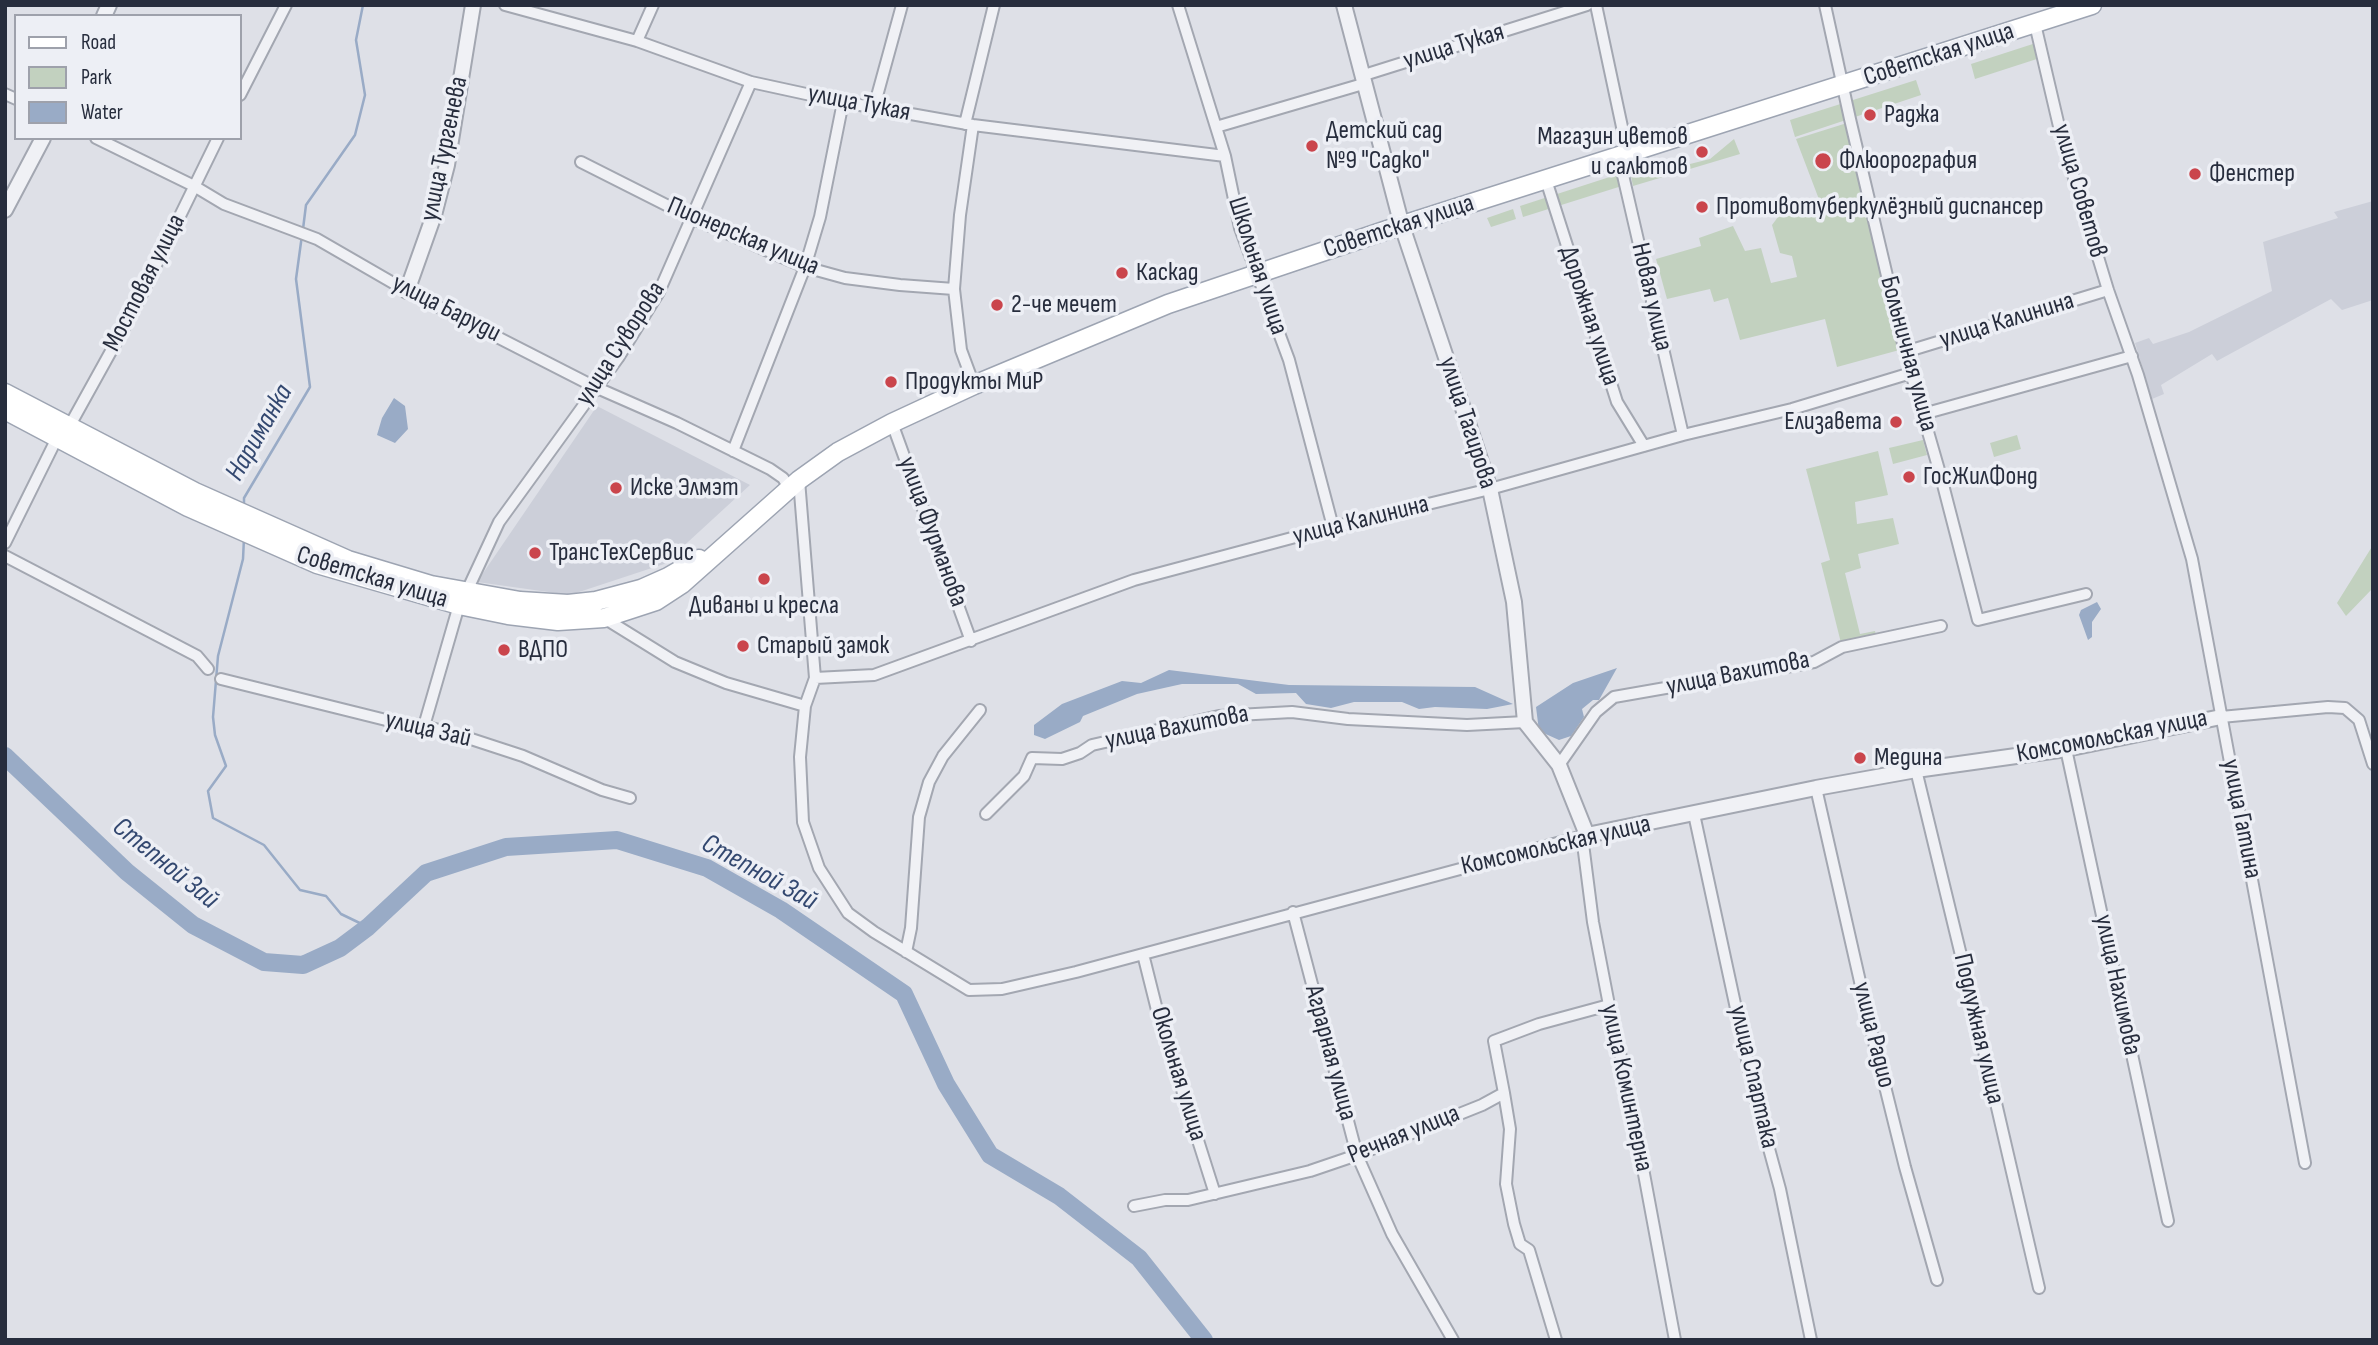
<!DOCTYPE html>
<meta charset="utf-8">
<style>
body{margin:0}
#map{position:relative;width:2378px;height:1345px;overflow:hidden;background:#dee0e7;font-family:"Sofia Sans Condensed",sans-serif}
canvas{display:block}
.frame{position:absolute;inset:0;border:7px solid #272d3d;pointer-events:none}
.legend{position:absolute;left:14px;top:14px;width:228px;height:126px;box-sizing:border-box;background:#edeff5;border:2px solid #9ea1ab;margin:0;padding:9px 12px;list-style:none;font-size:21px;color:#272d3d}
.legend li{display:flex;align-items:center;gap:14px;height:35px}
.legend b{width:35px;border:2px solid #9ea1ab}
</style>
<div id="map">
<canvas width="2378" height="1345"></canvas>
<div class="frame"></div>
<ul class="legend">
<li><b style="height:9px;background:#fff"></b>Road</li>
<li><b style="height:19px;background:#c2d1bf"></b>Park</li>
<li><b style="height:19px;background:#99abc6"></b>Water</li>
</ul>
</div>
<script>
const context = document.querySelector('canvas').getContext('2d');
context.lineJoin = 'round';
function paint(path, color) { context.fillStyle = color; context.fill(path, 'evenodd'); }
const shape = rows => new Path2D(rows.map(r => 'M' + r).join(''));
function trace(path, color, width, dash) { context.strokeStyle = color; context.lineWidth = width; context.lineCap = dash ? 'butt' : 'round'; context.setLineDash(dash || []); context.stroke(path); }
function label(font, color, halo, rows, align = 'center') {
  context.font = font + ' "Sofia Sans Condensed",sans-serif'; context.lineWidth = 7; context.setLineDash([]); context.textBaseline = 'middle'; context.strokeStyle = halo; context.fillStyle = color; for (const [text, x, y, turn = 0] of rows) {
    context.save(); context.translate(x, y); context.rotate((+turn || 0) * Math.PI / 180); context.textAlign = isNaN(turn) ? turn : align; if (halo) context.strokeText(text, 0, 0); context.fillText(text, 0, 0); context.restore();
  }
}
const built = shape([
 [2373,201,2373,300,2342,310,2331,299,2217,361,2212,354,2161,385,2164,394,2152,399,2135,343,2149,338,2153,344,2189,332,2272,291,2263,242,2338,218,2334,212],
 [597,406,750,485,664,564,570,595,477,582]
]);
const green = shape([
 [2039,42,2043,57,1975,79,1971,64],
 [1916,80,1921,95,1795,137,1790,120],
 [1847,123,1877,258,1903,349,1837,367,1825,319,1740,340,1728,298,1714,302,1710,289,1667,299,1656,259,1701,246,1699,238,1733,226,1745,251,1761,248,1771,283,1797,277,1792,256,1780,253,1772,225,1778,217,1820,202,1796,139],
 [1734,139,1740,154,1633,186,1630,171,1658,162,1690,164,1710,159],
 [1622,173,1625,185,1523,217,1520,206],
 [1513,209,1516,219,1491,227,1487,218],
 [2017,435,2021,449,1994,457,1990,443],
 [1923,440,1927,455,1893,464,1889,448],
 [1878,451,1888,495,1855,502,1857,524,1893,518,1899,544,1858,554,1861,568,1845,573,1860,634,1875,631,1876,635,1929,622,1930,629,1842,647,1821,563,1830,560,1806,469],
 [2373,545,2373,588,2346,616,2337,603]
]);
const water = shape([
 [394,398,405,406,408,429,395,443,377,435,382,418],
 [2097,602,2101,609,2092,622,2092,637,2088,640,2079,615,2081,610],
 [1617,668,1599,700,1593,700,1582,709,1584,717,1571,736,1559,740,1539,731,1536,707,1573,683],
 [1169,670,1289,685,1475,687,1513,704,1487,709,1435,707,1419,709,1402,702,1354,702,1331,708,1306,704,1296,693,1256,694,1238,684,1182,684,1137,694,1083,716,1080,722,1045,739,1034,735,1034,725,1062,704,1122,681,1141,683]
]);
const stream = shape([
 [303,229,306,205,355,135,365,95,356,40,363,5],
 [244,507,244,498,310,387,296,279,302,235],
 [244,538,243,559,218,656,213,717,215,735,226,766,208,791,213,818,264,845,300,890,326,896,341,914,368,927]
]);
const river = shape([
 [5,756,127,872,193,925,264,962,303,965,340,948,368,927,426,873,506,847,617,840,707,868,781,910,904,994,946,1084,990,1155,1059,1196,1139,1258,1204,1340]
]);
const minor = shape([
 [505,5,637,41,751,82,843,102,973,125,1225,156],
 [1178,5,1225,156,1240,228,1289,360,1333,527],
 [1596,5,1628,155],
 [1825,5,1850,119,1905,352,1941,477,1978,620,2086,594],
 [2035,24,2061,135,2108,290,2138,375,2192,559,2305,1163],
 [637,41,653,5],
 [1361,76,1587,5],
 [5,94,16,99],
 [240,95,286,5],
 [874,107,902,5],
 [965,124,994,5],
 [973,125,960,215,954,289,961,350,974,385],
 [1216,127,1363,84],
 [96,138,194,186,224,204,317,239,407,291,595,387,677,423,770,469,783,478,790,489],
 [1619,158,1683,435],
 [581,162,692,218,805,267,845,278,900,285,954,289],
 [1546,180,1617,402,1644,446],
 [1905,352,2108,290],
 [1923,414,2132,356],
 [892,423,971,641],
 [69,427,136,306,218,138],
 [733,451,805,267,820,217,843,102],
 [799,480,815,678,805,706,800,757,803,822,819,868,848,913,874,932,969,990,1002,989,1076,972,1587,835],
 [5,543,57,438],
 [5,556,197,656,208,669],
 [466,593,499,522,618,358,659,292,751,82],
 [604,618,675,662,726,683,805,706],
 [815,678,874,675,1134,580,1333,527,1490,489,1683,435,1792,409,1911,373],
 [221,679,390,721,424,726,468,738,523,756,602,790,630,798],
 [2221,717,2328,707,2345,708,2359,720,2373,764],
 [424,726,459,605],
 [2066,749,2168,1221],
 [1559,765,1596,712,1614,697,1814,662,1842,647,1941,626],
 [1916,770,1976,1017,2039,1288],
 [1816,788,1871,1030,1905,1167,1937,1280],
 [986,814,1024,776,1032,758,1062,759,1080,753,1092,745,1219,716,1292,712,1348,719,1467,725,1525,722],
 [1694,814,1756,1101,1780,1189,1811,1340],
 [1582,836,1593,922,1609,1005,1628,1088,1675,1340],
 [1293,912,1357,1155,1392,1234,1453,1340],
 [906,952,911,928,919,817,929,782,943,756,980,710],
 [1143,954,1158,1014,1215,1194],
 [1504,1093,1510,1129,1506,1184,1514,1224,1520,1244,1529,1250,1556,1340],
 [1134,1206,1165,1200,1188,1200,1310,1171,1357,1155,1482,1105,1504,1093,1494,1041,1539,1024,1609,1005]
]);
const tertiary = shape([
 [1344,5,1402,226,1490,489,1514,602,1525,722,1559,765,1587,835,1816,788,1916,770,2066,749,2221,717],
 [104,16,109,5],
 [5,210,43,138],
 [407,291,434,215,447,165,473,5]
]);
const primary = shape([
 [5,393,195,492,348,560,431,585,520,601,568,604,596,601,641,589,668,577,699,559],
 [5,410,188,507,317,564,459,605,508,615,558,621,604,618,656,601,682,584,799,480,838,452,892,423,974,385,1168,304,1387,230,2092,5]
]);
const markers = [
 [1870,115,7,"#ca454c"],
 [1312,146,7,"#ca454c"],
 [1702,152,7,"#ca454c"],
 [1823,161,9,"#ca454c"],
 [2195,174,7,"#ca454c"],
 [1702,207,7,"#ca454c"],
 [1122,273,7,"#ca454c"],
 [997,305,7,"#ca454c"],
 [891,382,7,"#ca454c"],
 [1896,422,7,"#ca454c"],
 [1909,477,7,"#ca454c"],
 [616,488,7,"#ca454c"],
 [535,553,7,"#ca454c"],
 [764,579,7,"#ca454c"],
 [743,646,7,"#ca454c"],
 [504,650,7,"#ca454c"],
 [1860,758,7,"#ca454c"]
];
const streetNames = [
 ["улица Тукая",1454,47,-17],
 ["Советская улица",1939,55,-18],
 ["улица Тукая",859,104,11],
 ["улица Тургенева",445,149,-78],
 ["улица Советов",2079,191,74],
 ["Советская улица",1399,227,-18],
 ["Пионерская улица",743,237,23],
 ["Школьная улица",1257,266,72],
 ["Мостовая улица",145,283,-63],
 ["Новая улица",1651,297,77],
 ["улица Баруди",446,309,27],
 ["Дорожная улица",1589,316,72],
 ["улица Калинина",2007,321,-17],
 ["улица Суворова",621,344,-57],
 ["Больничная улица",1908,354,75],
 ["улица Тагирова",1467,423,72],
 ["улица Калинина",1361,521,-14],
 ["улица Фурманова",932,532,70],
 ["Советская улица",372,578,17],
 ["улица Вахитова",1738,674,-11],
 ["улица Вахитова",1177,728,-11],
 ["улица Зай",428,730,13],
 ["Комсомольская улица",2112,737,-11],
 ["улица Гатина",2241,819,79],
 ["Комсомольская улица",1556,846,-13],
 ["улица Нахимова",2117,985,78],
 ["Подлужная улица",1978,1029,77],
 ["улица Радио",1873,1035,76],
 ["Аграрная улица",1330,1053,75],
 ["Окольная улица",1178,1074,73],
 ["улица Спартака",1753,1077,77],
 ["улица Коминтерна",1626,1088,78],
 ["Речная улица",1404,1135,-22]
];
const poiNames = [
 ["Раджа",1884,115],
 ["Детский сад",1326,131],
 ["№9 \"Садко\"",1326,161],
 ["Магазин цветов",1688,137,"right"],
 ["и салютов",1688,167,"right"],
 ["Флюорография",1839,161],
 ["Фенстер",2209,174],
 ["Противотуберкулёзный диспансер",1716,207],
 ["Каскад",1136,273],
 ["2-че мечет",1011,305],
 ["Продукты МиР",905,382],
 ["Елизавета",1882,422,"right"],
 ["ГосЖилФонд",1923,477],
 ["Иске Элмэт",630,488],
 ["ТрансТехСервис",549,553],
 ["Диваны и кресла",764,606,"center"],
 ["Старый замок",757,646],
 ["ВДПО",518,650],
 ["Медина",1874,758]
];
const waterNames = [
 ["Нариманка",260,433,-60],
 ["Степной Зай",165,864,39],
 ["Степной Зай",759,873,29]
];
paint(built, '#cccfd9');
paint(green, '#c2d1bf');
paint(water, '#99abc6');
trace(stream, '#99abc6', 2.5);
trace(river, '#99abc6', 18);
trace(minor, '#a3a7b1', 14);
trace(tertiary, '#a3a7b1', 18);
trace(primary, '#9da4b2', 21);
trace(minor, '#f0f1f5', 10);
trace(tertiary, '#f0f1f5', 14);
trace(primary, '#fff', 18);
for (const [x, y, r, color] of markers) { const dot = new Path2D(); dot.arc(x, y, r, 0, 2 * Math.PI); context.fillStyle = color; context.fill(dot); trace(dot, '#edeff5', 2.5); }
label('26px', '#272d3d', '#edeff5', streetNames);
label('26px', '#272d3d', '#edeff5', poiNames, 'left');
label('italic 28px', '#334870', '#edeff5', waterNames);
</script>
